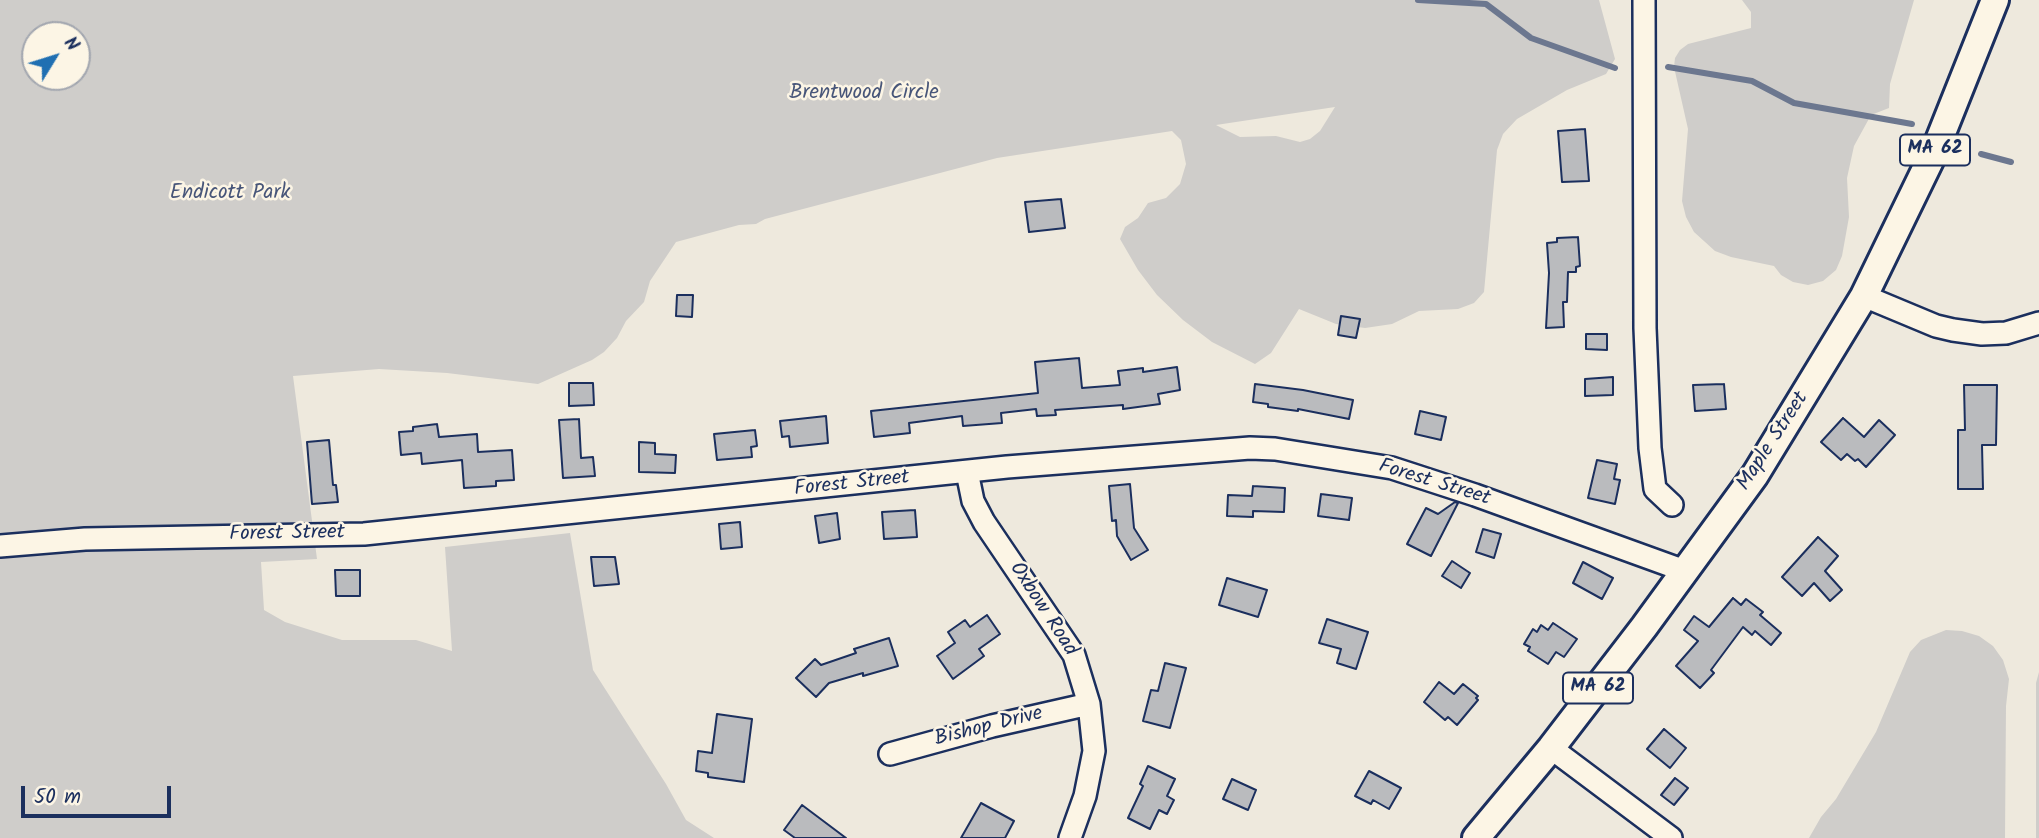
<!DOCTYPE html>
<style>
body{margin:0}
#map{position:relative;width:2039px;height:838px;overflow:hidden;background:#eee9dd;font-family:Kalam,sans-serif}
canvas{display:block}
.north{position:absolute;left:21px;top:21px;width:70px;height:70px;box-sizing:border-box;background:#fcf5e5;border:2px solid #a2a6af;border-radius:50%;rotate:52deg;font-size:19px;font-weight:700;line-height:28px;text-align:center;color:#1b2f5e}
.north::after{content:'';display:block;margin:auto;width:24px;height:32px;background:#1f6fb2;clip-path:polygon(50% 0,100% 100%,50% 72%,0 100%)}
.scale{position:absolute;left:21px;top:786px;width:150px;height:32px;box-sizing:border-box;border:4px solid #1b2f5e;border-top:0;padding-left:9px;font-size:21px;line-height:24px;white-space:nowrap;color:#1b2f5e;-webkit-text-stroke:5px #fcf5e5;paint-order:stroke}
</style>
<div id="map">
<canvas width="2039" height="838"></canvas>
<div class="north">N</div>
<div class="scale">50 m</div>
</div>
<script>
const context = document.querySelector('canvas').getContext('2d');
context.lineJoin = 'round';
function paint(path, color) { context.fillStyle = color; context.fill(path, 'evenodd'); }
const shape = rows => new Path2D(rows.map(r => 'M' + r).join(''));
function trace(path, color, width, dash) { context.strokeStyle = color; context.lineWidth = width; context.lineCap = dash ? 'butt' : 'round'; context.setLineDash(dash || []); context.stroke(path); }
function label(font, color, halo, rows, align = 'center') {
  context.font = font + ' Kalam,sans-serif'; context.lineWidth = 5; context.setLineDash([]); context.textBaseline = 'middle'; context.strokeStyle = halo; context.fillStyle = color; for (const [text, x, y, turn = 0] of rows) {
    context.save(); context.translate(x, y); context.rotate((+turn || 0) * Math.PI / 180); context.textAlign = isNaN(turn) ? turn : align; if (halo) context.strokeText(text, 0, 0); context.fillText(text, 0, 0); context.restore();
  }
}
const green = shape([
 [0,0,1599,0,1615,59,1606,74,1567,90,1517,119,1503,134,1497,150,1484,292,1474,303,1458,309,1419,311,1392,324,1365,328,1336,324,1299,309,1271,353,1255,364,1212,342,1183,320,1157,295,1138,270,1120,239,1125,227,1138,218,1148,203,1166,198,1180,184,1186,164,1181,140,1172,131,997,158,765,219,756,224,739,225,676,242,650,281,644,302,626,321,617,338,604,352,592,360,538,384,447,373,379,369,293,376,317,559,261,562,264,610,285,622,342,640,416,640,452,651,445,547,570,533,593,670,666,784,686,820,714,838,0,838],
 [35,35,77,35,77,77,35,77],
 [1335,107,1320,131,1310,139,1300,142,1276,136,1240,137,1216,125],
 [1742,0,1914,0,1890,84,1889,108,1871,115,1854,146,1847,178,1849,217,1842,256,1836,270,1823,281,1808,285,1793,282,1781,275,1774,266,1731,257,1715,251,1694,232,1686,217,1682,201,1688,129,1674,67,1675,58,1680,50,1688,44,1751,28,1751,12],
 [1946,630,1962,631,1979,636,1993,646,2003,660,2009,679,2006,706,2005,838,1809,838,1821,817,1836,799,1876,732,1910,652,1921,640],
 [2039,672,2039,838,2036,838,2036,683]
]);
const stream = shape([
 [1418,0,1486,4,1531,38,1615,68],
 [1668,67,1752,81,1794,103,1912,124],
 [1981,154,2011,162]
]);
const building = shape([
 [1585,129,1589,181,1562,182,1558,131,1585,129],
 [1061,199,1065,228,1029,232,1025,202,1061,199],
 [1578,237,1580,266,1576,267,1576,272,1568,272,1567,302,1563,302,1564,327,1546,328,1549,273,1547,243,1557,242,1557,238,1578,237],
 [677,295,693,295,692,317,676,316,677,295],
 [1341,316,1360,319,1356,338,1338,335,1341,316],
 [1586,334,1607,334,1607,350,1586,349,1586,334],
 [1079,358,1082,388,1120,385,1118,371,1143,368,1143,372,1177,367,1180,390,1158,394,1160,404,1123,409,1123,405,1055,410,1056,415,1037,416,1036,409,1001,413,1002,423,963,426,962,416,909,423,910,433,874,437,871,411,1038,393,1035,362,1079,358],
 [1613,377,1613,395,1585,396,1585,379,1613,377],
 [569,383,593,383,594,405,569,406,569,383],
 [1255,384,1303,390,1353,400,1349,419,1298,409,1298,411,1268,407,1268,404,1253,402,1255,384],
 [1724,384,1726,409,1695,411,1693,385,1724,384],
 [1964,385,1997,385,1996,445,1982,445,1983,489,1958,489,1958,430,1965,430,1964,385],
 [1420,411,1446,417,1441,440,1415,434,1420,411],
 [826,416,828,443,790,447,789,436,782,437,780,421,826,416],
 [1843,418,1864,437,1879,420,1895,435,1866,467,1858,459,1855,461,1847,454,1841,460,1821,442,1843,418],
 [579,419,581,458,593,457,595,476,563,478,559,420,579,419],
 [437,424,439,437,477,434,478,452,512,450,514,480,496,481,496,486,464,488,462,460,422,464,421,453,401,455,399,432,413,431,413,427,437,424],
 [755,430,757,446,751,447,752,457,717,460,714,434,755,430],
 [329,440,333,485,336,485,338,502,312,504,307,442,329,440],
 [639,442,655,443,655,454,676,455,675,473,639,472,639,442],
 [1597,460,1617,464,1614,479,1620,480,1615,504,1588,498,1597,460],
 [1130,484,1134,528,1148,550,1131,560,1117,536,1116,520,1112,521,1109,486,1130,484],
 [1253,486,1285,488,1284,512,1253,511,1253,517,1227,516,1228,495,1252,496,1253,486],
 [1321,494,1352,498,1349,520,1318,516,1321,494],
 [1455,502,1458,503,1431,556,1407,544,1426,508,1438,514,1455,502],
 [915,510,917,537,884,539,882,512,915,510],
 [837,513,840,539,819,543,815,516,837,513],
 [740,522,742,547,721,549,719,524,740,522],
 [1483,529,1501,534,1494,558,1476,552,1483,529],
 [1818,537,1838,556,1825,571,1842,590,1830,601,1814,583,1802,596,1782,577,1818,537],
 [591,557,615,557,619,584,594,586,591,557],
 [1452,561,1470,573,1461,588,1442,576,1452,561],
 [1583,562,1613,578,1602,599,1573,583,1583,562],
 [335,570,360,570,360,596,336,596,335,570],
 [1227,578,1267,590,1258,617,1219,605,1227,578],
 [1733,598,1741,605,1746,599,1763,612,1760,615,1781,633,1771,645,1755,631,1752,635,1743,627,1711,670,1714,673,1700,688,1676,666,1698,641,1684,630,1694,616,1709,627,1733,598],
 [987,615,1000,634,979,649,984,656,953,679,937,656,955,643,948,632,965,620,970,627,987,615],
 [1327,619,1368,632,1356,669,1337,663,1341,649,1319,643,1327,619],
 [1553,623,1577,639,1564,657,1556,652,1548,664,1528,651,1530,647,1524,644,1533,629,1537,632,1541,625,1548,630,1553,623],
 [889,638,898,666,863,676,863,673,829,683,816,697,796,678,815,659,821,665,856,653,854,649,889,638],
 [1165,663,1186,668,1170,728,1143,721,1151,690,1158,691,1165,663],
 [1439,682,1454,694,1463,684,1478,696,1476,698,1478,700,1457,725,1448,717,1445,720,1424,702,1439,682],
 [717,714,752,719,744,782,708,777,708,773,696,771,698,751,712,753,717,714],
 [1664,729,1686,748,1670,768,1647,749,1664,729],
 [1148,766,1175,779,1167,796,1174,800,1167,814,1159,810,1150,829,1128,818,1143,786,1140,784,1148,766],
 [1369,771,1401,788,1389,809,1373,800,1371,804,1355,796,1369,771],
 [1675,778,1688,788,1674,805,1661,795,1675,778],
 [1232,779,1256,790,1248,810,1223,799,1232,779],
 [981,803,1014,821,1005,838,961,838,981,803],
 [802,805,846,838,795,838,784,830,802,805]
]);
const minor = shape([
 [1644,0,1645,328,1650,448,1655,489,1672,505],
 [1864,296,1936,326,1953,330,1982,334,2006,333,2039,323],
 [967,472,973,501,984,522,1074,655,1089,704,1094,751,1085,796,1070,838],
 [0,546,85,539,364,534,1007,467,1250,448,1275,449,1392,468,1475,495,1685,571],
 [1551,748,1671,838],
 [890,754,992,726,1089,704]
]);
const major = shape([
 [1476,838,1551,748,1644,627,1755,475,1864,296,1936,148,1995,0]
]);
const shields = [
 [1935,150,70],
 [1598,688,70]
];
const shieldNames = [
 ["MA 62",1935,150],
 ["MA 62",1598,688]
];
const parkNames = [
 ["Brentwood Circle",864,94],
 ["Endicott Park",230,194]
];
const streetNames = [
 ["Maple Street",1774,442,-57],
 ["Forest Street",1434,484,17],
 ["Forest Street",852,485,-6],
 ["Forest Street",287,535,-1],
 ["Oxbow Road",1042,610,57],
 ["Bishop Drive",989,728,-14]
];
paint(green, '#cfcdca');
trace(stream, '#6c778f', 6);
paint(building, '#babbbe');
trace(building, '#1b2f5e', 2);
trace(minor, '#1b2f5e', 26);
trace(major, '#1b2f5e', 32);
trace(minor, '#fcf5e5', 21);
trace(major, '#fcf5e5', 26);
for (const [x, y, w] of shields) { const box = new Path2D(); box.roundRect(x - w / 2, y - 15.5, w, 31, 5); context.fillStyle = '#fcf5e5'; context.fill(box); trace(box, '#1b2f5e', 2); }
label('bold 19px', '#1b2f5e', null, shieldNames);
label('21px', '#485679', '#fcf5e5', parkNames);
label('21px', '#1b2f5e', '#fcf5e5', streetNames);
</script>
